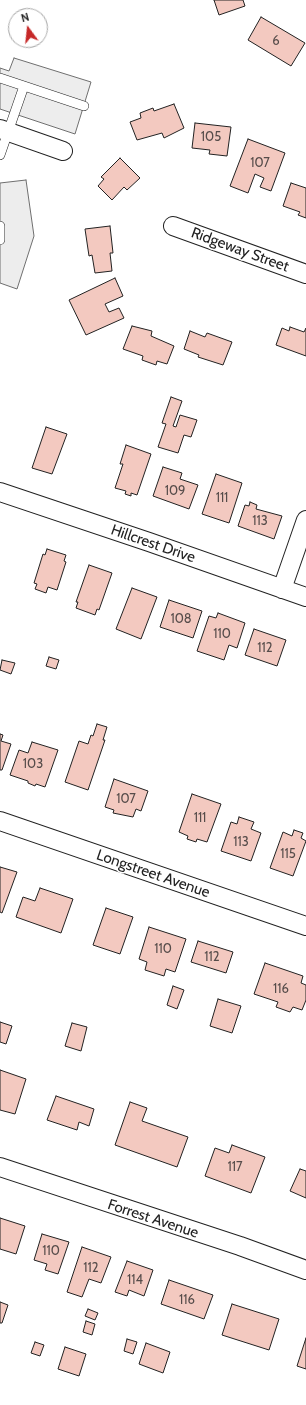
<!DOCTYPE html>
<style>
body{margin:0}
#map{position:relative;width:306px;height:1405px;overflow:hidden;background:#fff;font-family:Cabin,sans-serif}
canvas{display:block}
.north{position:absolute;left:8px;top:8px;width:40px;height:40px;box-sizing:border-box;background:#fff;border:1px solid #a7a7a7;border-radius:50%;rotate:345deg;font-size:11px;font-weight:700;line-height:16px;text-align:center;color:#222}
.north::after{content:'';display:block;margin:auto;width:14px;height:18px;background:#c62828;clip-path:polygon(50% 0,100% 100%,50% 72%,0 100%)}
</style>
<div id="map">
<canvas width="306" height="1405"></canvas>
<div class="north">N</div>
</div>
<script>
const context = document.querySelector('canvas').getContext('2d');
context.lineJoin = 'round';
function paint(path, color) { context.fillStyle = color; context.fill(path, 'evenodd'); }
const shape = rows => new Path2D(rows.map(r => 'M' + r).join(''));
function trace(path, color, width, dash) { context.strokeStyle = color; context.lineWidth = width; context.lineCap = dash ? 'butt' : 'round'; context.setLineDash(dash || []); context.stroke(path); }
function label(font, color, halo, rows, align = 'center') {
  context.font = font + ' Cabin,sans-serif'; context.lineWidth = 3; context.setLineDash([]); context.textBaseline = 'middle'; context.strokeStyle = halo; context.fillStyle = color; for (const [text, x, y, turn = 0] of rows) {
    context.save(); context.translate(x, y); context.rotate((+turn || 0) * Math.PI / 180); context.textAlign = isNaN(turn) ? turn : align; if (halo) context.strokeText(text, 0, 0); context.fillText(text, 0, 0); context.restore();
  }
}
const parking = shape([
 [14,58,91,82,75,134,0,109,0,68,9,71,14,58],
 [26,180,34,236,17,289,0,283,0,183,26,180]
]);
const building = shape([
 [214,0,243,0,245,6,219,15,214,0],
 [261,17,305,43,291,66,248,40,261,17],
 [174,104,184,128,164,138,162,133,137,140,130,122,141,118,140,113,153,108,154,111,174,104],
 [195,123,231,127,227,156,209,154,210,150,192,148,195,123],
 [248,139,285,153,271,191,260,187,264,178,255,174,248,193,230,186,248,139],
 [120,158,140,178,127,190,124,187,112,200,98,186,104,179,101,177,120,158],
 [291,183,306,188,306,218,298,215,300,212,283,206,291,183],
 [110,226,113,253,110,253,112,271,95,273,92,255,89,256,85,229,110,226],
 [115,278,123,296,105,304,109,312,119,308,124,318,86,335,69,300,115,278],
 [132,326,152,331,151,336,174,346,167,364,157,361,156,365,142,360,143,356,123,349,132,326],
 [290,327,304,332,306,328,306,356,276,345,282,328,289,331,290,327],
 [190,331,205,337,207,333,232,342,223,365,198,357,199,355,184,349,190,331],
 [171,397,182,401,173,426,176,427,180,415,197,420,191,437,184,435,178,453,158,447,166,424,162,423,171,397],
 [46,427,67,434,52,474,32,468,46,427],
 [126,445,151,454,137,495,131,493,131,496,125,494,126,491,115,488,123,464,120,464,126,445],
 [163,467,182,473,180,479,198,485,189,509,153,496,163,467],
 [216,474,242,483,229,523,202,514,216,474],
 [250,502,257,505,256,509,282,516,274,539,238,526,245,505,249,506,250,502],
 [47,549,66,555,64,561,66,562,57,590,48,587,46,593,35,589,37,584,34,583,43,554,45,555,47,549],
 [89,565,112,573,99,610,97,609,95,615,76,608,78,602,76,602,89,565],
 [132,588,157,597,141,639,116,629,132,588],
 [169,600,202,611,193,638,160,627,169,600],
 [218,613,245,623,237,648,229,645,224,660,197,651,209,616,216,618,218,613],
 [254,629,286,640,277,666,245,655,254,629],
 [49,657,59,660,56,669,46,666,49,657],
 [2,660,15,663,11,674,0,670,2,660],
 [97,724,107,727,103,740,105,740,88,790,65,782,79,741,88,744,91,735,93,736,97,724],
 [0,734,3,735,1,741,11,744,2,770,0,770,0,734],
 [32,742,58,750,45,787,36,784,35,786,28,783,28,781,10,775,19,750,28,753,32,742],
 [114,779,148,791,141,811,136,809,133,817,113,813,114,810,105,807,114,779],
 [192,794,221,804,207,842,197,839,196,842,187,839,188,836,179,832,192,794],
 [239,817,254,822,251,829,261,833,251,861,221,851,231,822,237,824,239,817],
 [294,830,303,833,301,838,306,841,293,876,270,868,283,832,292,836,294,830],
 [0,867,17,872,2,913,0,912,0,867],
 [40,888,73,899,61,933,16,917,23,897,35,901,40,888],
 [106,908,133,917,120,954,93,945,106,908],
 [149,927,186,939,175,972,166,969,164,976,145,970,147,962,139,959,149,927],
 [198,941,233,952,226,973,191,962,198,941],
 [265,963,303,976,301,983,306,985,306,1000,302,1010,293,1007,290,1012,276,1007,278,1002,254,994,265,963],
 [173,986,184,990,177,1009,167,1005,173,986],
 [218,999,241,1006,232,1033,210,1026,218,999],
 [0,1022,12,1026,6,1044,0,1042,0,1022],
 [72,1023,87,1027,81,1051,65,1046,72,1023],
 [0,1070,26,1079,15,1114,0,1110,0,1070],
 [56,1096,94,1109,89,1126,79,1122,77,1130,47,1120,56,1096],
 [130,1102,147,1108,142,1121,188,1137,177,1167,115,1145,130,1102],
 [232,1145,265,1157,251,1193,205,1176,215,1148,229,1153,232,1145],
 [300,1169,306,1171,306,1198,290,1191,300,1169],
 [0,1218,25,1226,16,1254,0,1249,0,1218],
 [42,1234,69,1242,58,1274,45,1270,47,1264,34,1260,42,1234],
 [82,1247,111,1257,101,1283,89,1279,82,1297,67,1292,82,1247],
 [127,1261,153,1270,144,1296,129,1290,127,1296,115,1292,127,1261],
 [169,1280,213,1295,204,1319,161,1304,169,1280],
 [0,1302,8,1305,2,1323,0,1323,0,1302],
 [232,1304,279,1319,269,1350,222,1335,232,1304],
 [88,1309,98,1313,95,1320,85,1316,88,1309],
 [86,1321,95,1324,92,1335,83,1332,86,1321],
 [306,1338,306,1369,297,1366,306,1338],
 [127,1339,137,1342,133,1354,124,1351,127,1339],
 [35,1342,44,1345,40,1356,31,1353,35,1342],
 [146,1343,170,1352,163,1373,139,1364,146,1343],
 [65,1347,86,1354,79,1376,58,1369,65,1347]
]);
const service = shape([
 [0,78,84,106],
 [0,155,24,86],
 [0,226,0,240]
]);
const minor = shape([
 [0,129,63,151],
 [173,226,306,274],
 [0,492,149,542,306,597],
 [282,589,306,520],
 [0,821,306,926],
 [0,1167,240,1246,306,1270]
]);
const numberNames = [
 ["6",276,41],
 ["105",211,137],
 ["107",260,163],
 ["109",175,491],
 ["111",222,498],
 ["113",260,521],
 ["108",181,619],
 ["110",222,634],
 ["112",265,648],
 ["103",33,764],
 ["107",126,799],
 ["111",200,818],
 ["113",241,842],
 ["115",288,854],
 ["110",163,949],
 ["112",212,957],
 ["116",281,989],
 ["117",235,1167],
 ["110",51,1251],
 ["112",91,1268],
 ["114",135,1280],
 ["116",187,1300]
];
const streetNames = [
 ["Ridgeway Street",240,250,20],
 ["Hillcrest Drive",153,544,19],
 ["Longstreet Avenue",153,874,19],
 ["Forrest Avenue",153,1219,18]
];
paint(parking, '#ededed');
trace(parking, '#6f6f6f', 1);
paint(building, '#f3c9c0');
trace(building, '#222', 1);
trace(service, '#222', 10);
trace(minor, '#222', 20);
trace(service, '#fff', 9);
trace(minor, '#fff', 18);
label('13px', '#564c4a', null, numberNames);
label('15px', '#222', '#fff', streetNames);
</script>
